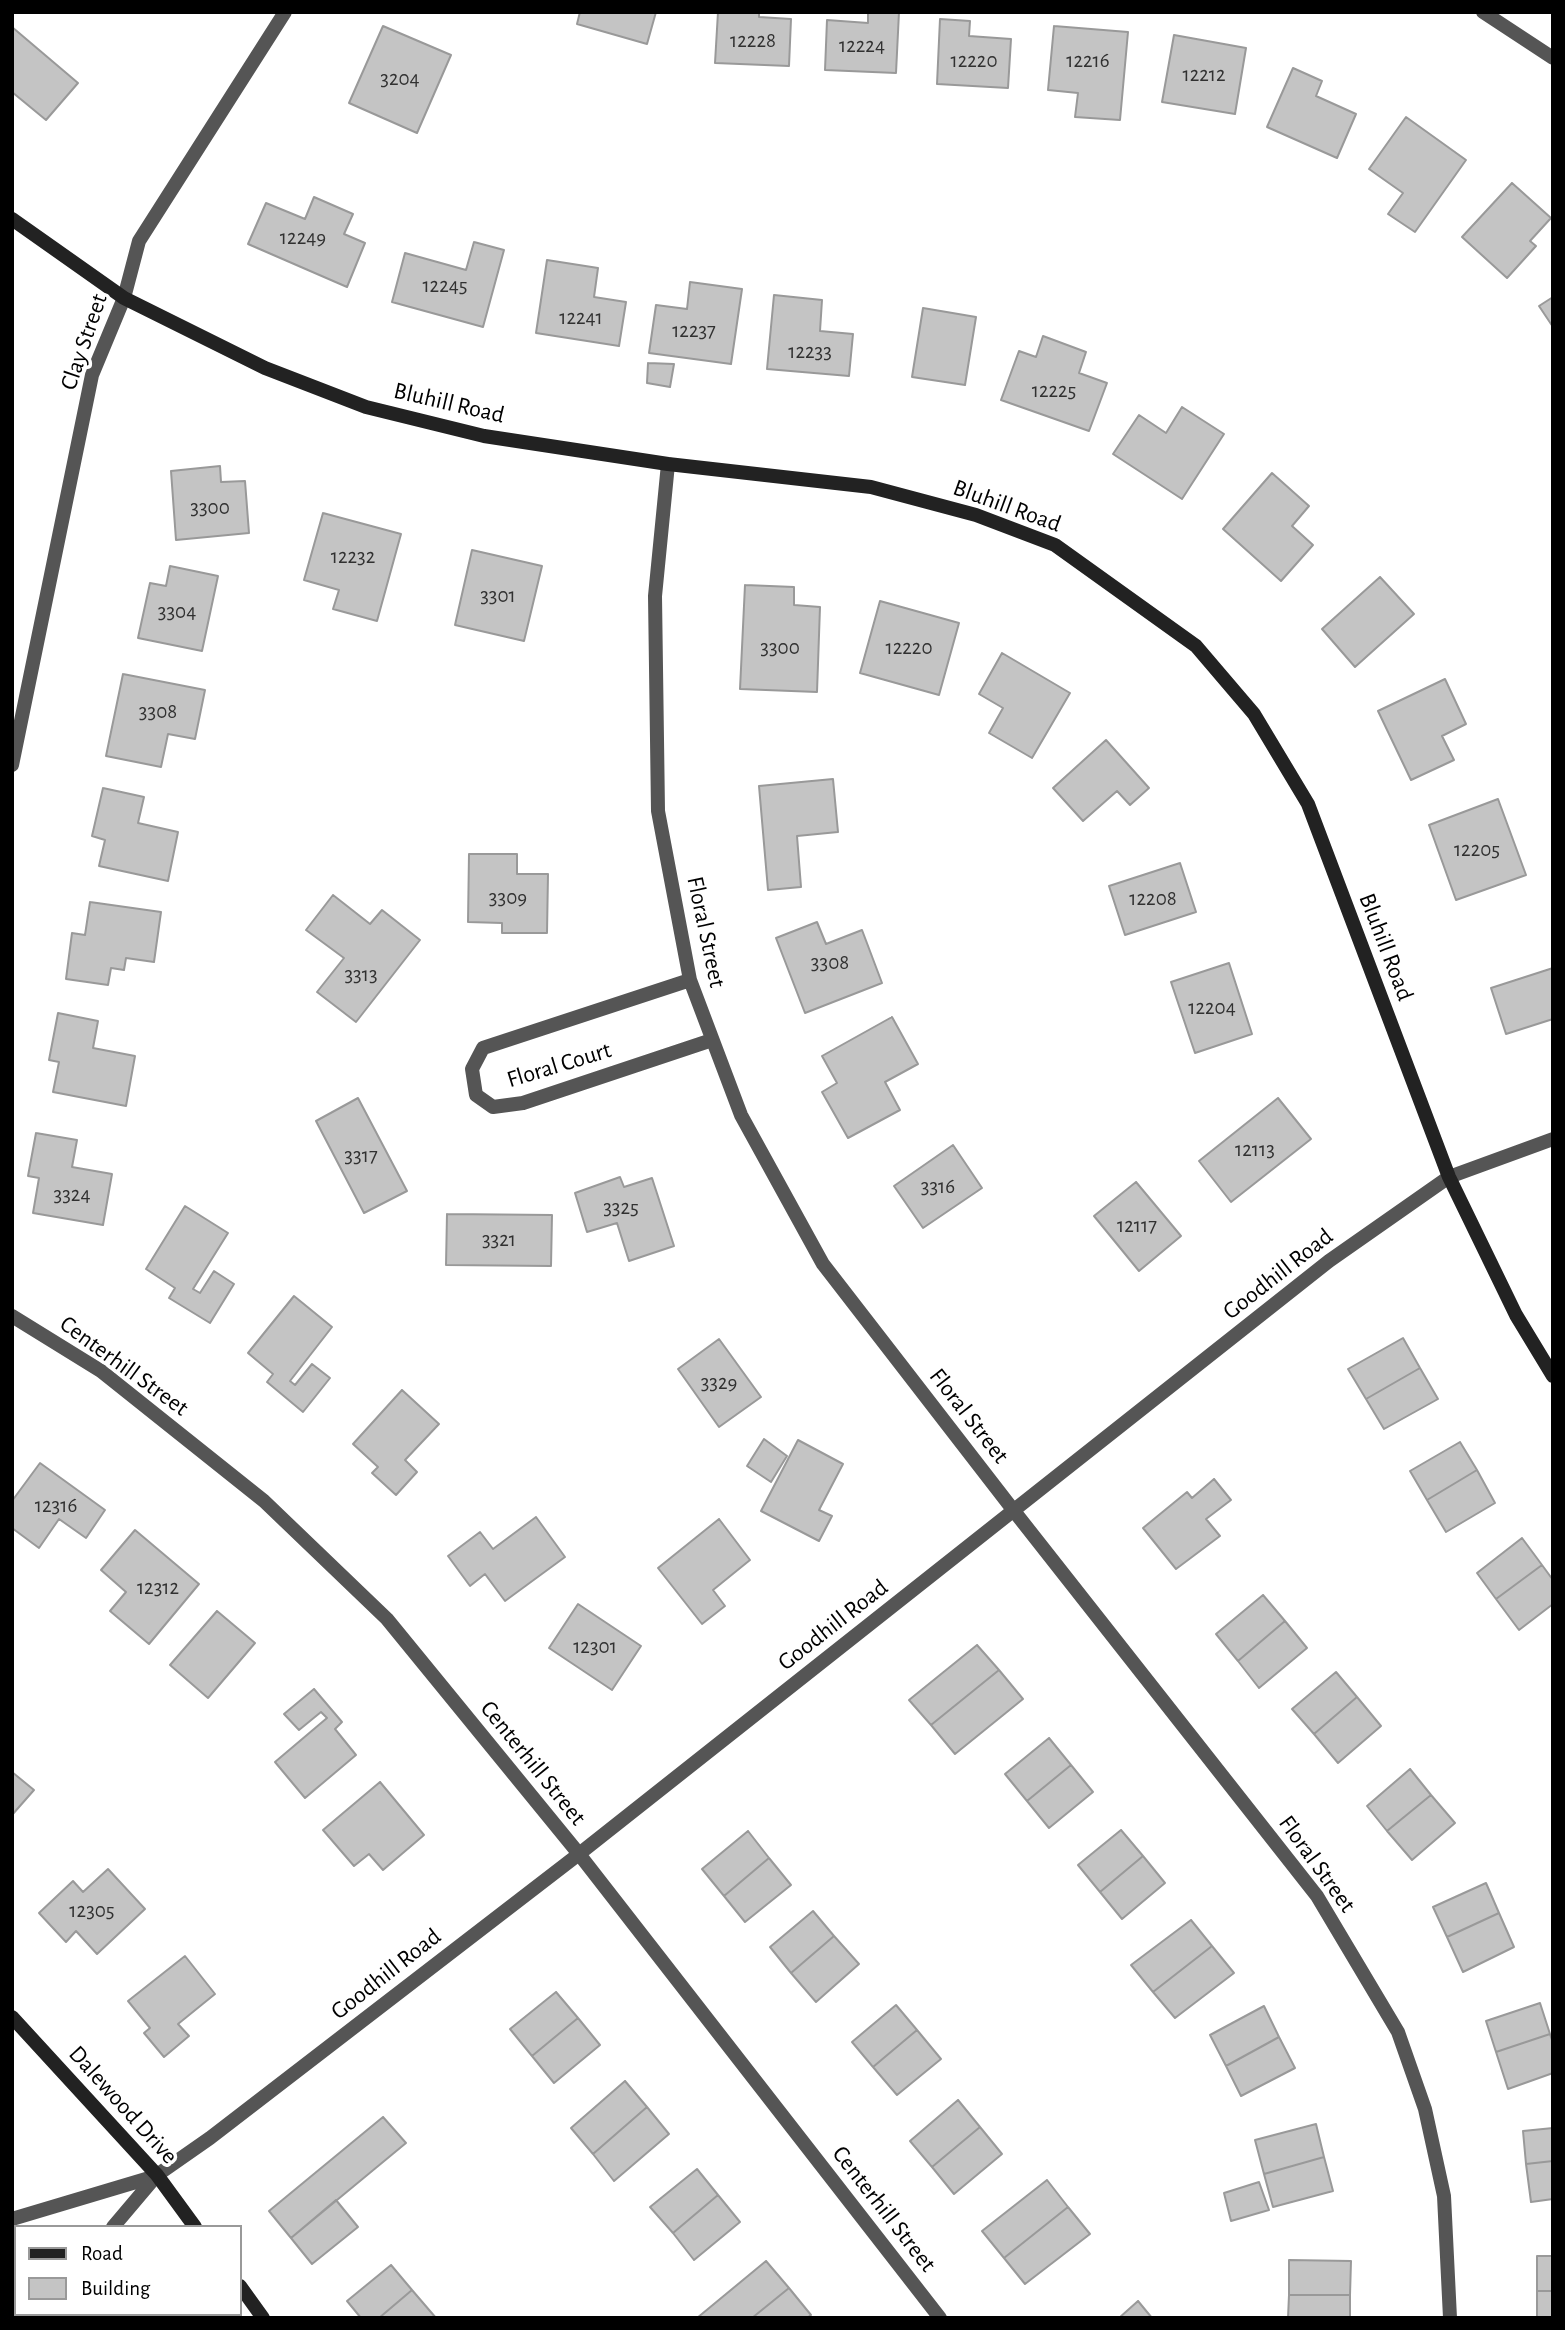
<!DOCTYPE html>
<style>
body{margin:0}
#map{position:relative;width:1565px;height:2330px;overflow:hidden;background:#fff;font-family:"Alegreya Sans",sans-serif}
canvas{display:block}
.frame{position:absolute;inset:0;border:14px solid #000;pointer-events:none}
.legend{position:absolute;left:14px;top:2225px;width:228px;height:91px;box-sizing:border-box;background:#fff;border:2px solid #999;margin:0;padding:9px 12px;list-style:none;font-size:21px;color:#000}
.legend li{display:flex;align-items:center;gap:14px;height:35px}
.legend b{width:35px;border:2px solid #999}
</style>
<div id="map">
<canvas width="1565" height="2330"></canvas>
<div class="frame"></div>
<ul class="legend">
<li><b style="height:9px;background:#222"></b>Road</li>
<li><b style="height:19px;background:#c4c4c4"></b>Building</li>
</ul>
</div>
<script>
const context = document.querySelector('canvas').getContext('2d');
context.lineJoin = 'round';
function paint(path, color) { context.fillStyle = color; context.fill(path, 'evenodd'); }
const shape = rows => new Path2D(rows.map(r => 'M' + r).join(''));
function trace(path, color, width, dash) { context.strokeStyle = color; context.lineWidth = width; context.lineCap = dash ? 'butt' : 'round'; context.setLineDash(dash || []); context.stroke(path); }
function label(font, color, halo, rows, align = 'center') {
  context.font = font + ' "Alegreya Sans",sans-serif'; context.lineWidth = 7; context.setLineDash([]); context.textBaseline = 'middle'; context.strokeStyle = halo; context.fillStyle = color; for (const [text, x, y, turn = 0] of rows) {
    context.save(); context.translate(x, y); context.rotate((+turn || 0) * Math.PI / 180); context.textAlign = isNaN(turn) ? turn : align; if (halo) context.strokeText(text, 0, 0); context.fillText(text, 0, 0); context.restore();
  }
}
const building = shape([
 [580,12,656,12,647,44,577,24,580,12],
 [718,12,759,12,759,17,791,19,789,66,715,63,718,12],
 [868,12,899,12,896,73,825,70,827,20,868,23,868,12],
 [940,19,970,21,969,36,1011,39,1008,88,937,84,940,19],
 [383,26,451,55,417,133,349,103,383,26],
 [1054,26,1128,32,1120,120,1075,117,1078,93,1048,90,1054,26],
 [12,27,78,83,46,120,12,92,12,27],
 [1174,35,1246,48,1235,114,1162,102,1174,35],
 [1293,68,1322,81,1316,96,1356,114,1337,158,1267,127,1293,68],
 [1406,117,1466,160,1415,232,1388,214,1403,193,1369,169,1406,117],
 [1512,183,1551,218,1530,241,1536,246,1507,278,1462,237,1512,183],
 [314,197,353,214,344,234,365,243,347,287,248,244,266,203,305,219,314,197],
 [474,242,504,250,483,327,392,302,405,253,466,270,474,242],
 [547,260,598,268,594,297,626,302,619,346,536,333,547,260],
 [690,282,742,289,731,364,649,353,656,305,687,309,690,282],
 [774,295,822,300,820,331,853,334,849,376,767,369,774,295],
 [1553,297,1553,327,1539,306,1553,297],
 [923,308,976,317,965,385,912,377,923,308],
 [1043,336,1086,352,1079,373,1107,383,1089,431,1001,400,1019,351,1036,357,1043,336],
 [648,363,674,364,670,387,647,383,648,363],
 [1182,407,1224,434,1182,499,1113,454,1139,415,1166,433,1182,407],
 [220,466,221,482,245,481,249,533,176,540,171,471,220,466],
 [1272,473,1309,506,1292,526,1313,545,1281,581,1223,529,1272,473],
 [323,513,401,534,377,621,333,609,339,590,304,580,323,513],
 [472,550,542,566,524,641,455,625,472,550],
 [170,566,218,576,202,651,138,638,150,583,166,586,170,566],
 [1380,577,1414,614,1355,667,1322,629,1380,577],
 [745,585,794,587,794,605,820,607,817,692,740,689,745,585],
 [880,601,959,623,939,695,860,673,880,601],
 [1002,653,1070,693,1032,758,989,733,1003,708,979,694,1002,653],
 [123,674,205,690,195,739,168,734,161,767,106,756,123,674],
 [1445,679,1466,724,1442,736,1454,760,1411,780,1378,711,1445,679],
 [1106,740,1149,788,1130,805,1117,791,1083,821,1053,788,1106,740],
 [833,779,838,832,797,836,801,887,768,890,759,786,833,779],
 [103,788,144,797,138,823,178,832,168,881,99,866,105,840,92,836,103,788],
 [1498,799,1526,875,1456,900,1429,825,1498,799],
 [469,854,517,854,517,874,548,874,547,933,502,933,502,923,468,922,469,854],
 [1180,863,1196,912,1125,935,1109,886,1180,863],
 [333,895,370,924,382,910,420,940,356,1022,317,992,344,958,306,930,333,895],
 [90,902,161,912,154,962,126,958,124,970,111,968,108,985,66,979,72,933,85,935,90,902],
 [817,922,826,944,862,930,882,983,805,1013,776,938,817,922],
 [1229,963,1252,1034,1195,1053,1171,982,1229,963],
 [1553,968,1553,1019,1506,1034,1491,988,1553,968],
 [58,1013,98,1021,93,1048,135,1056,126,1106,53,1092,59,1062,49,1060,58,1013],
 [892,1017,918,1064,885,1082,900,1110,848,1138,822,1092,837,1083,822,1056,892,1017],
 [358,1098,407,1191,364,1213,316,1121,358,1098],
 [1278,1098,1311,1139,1231,1202,1199,1161,1278,1098],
 [36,1133,77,1140,72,1167,112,1174,103,1225,33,1213,39,1178,28,1176,36,1133],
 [953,1145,982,1188,923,1228,894,1186,953,1145],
 [620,1177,624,1187,652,1178,674,1246,629,1261,617,1223,587,1232,575,1193,620,1177],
 [1136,1182,1181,1236,1139,1271,1094,1216,1136,1182],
 [185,1206,228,1233,193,1289,200,1293,214,1271,234,1284,210,1323,169,1298,175,1288,146,1269,185,1206],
 [447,1214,552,1215,551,1266,446,1265,447,1214],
 [294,1296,332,1327,290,1381,295,1385,312,1364,330,1378,303,1412,267,1382,273,1374,248,1353,294,1296],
 [1403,1338,1420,1368,1366,1399,1348,1369,1403,1338],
 [719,1339,761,1397,719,1427,678,1369,719,1339],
 [1420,1368,1438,1399,1384,1429,1366,1399,1420,1368],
 [402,1390,439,1424,405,1460,417,1472,396,1495,372,1473,378,1467,353,1444,402,1390],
 [764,1439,787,1456,771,1482,747,1466,764,1439],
 [798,1440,843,1464,819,1510,832,1516,819,1541,761,1511,798,1440],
 [1460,1442,1477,1470,1427,1500,1410,1471,1460,1442],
 [40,1463,105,1510,86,1538,59,1519,39,1548,12,1528,12,1501,40,1463],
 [1477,1470,1495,1503,1446,1532,1427,1500,1477,1470],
 [1214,1479,1231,1500,1206,1519,1220,1536,1176,1569,1143,1528,1187,1492,1192,1498,1214,1479],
 [536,1517,565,1557,505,1601,485,1574,470,1586,448,1556,480,1532,493,1549,536,1517],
 [719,1519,750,1560,713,1590,725,1606,702,1624,658,1568,719,1519],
 [135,1530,199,1584,149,1644,110,1611,126,1592,101,1570,135,1530],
 [1522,1538,1542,1565,1496,1599,1477,1573,1522,1538],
 [1542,1565,1553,1580,1553,1604,1519,1630,1496,1599,1542,1565],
 [1263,1595,1285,1621,1238,1661,1216,1634,1263,1595],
 [578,1604,641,1646,612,1690,549,1648,578,1604],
 [217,1611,255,1643,208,1698,170,1665,217,1611],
 [1285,1621,1307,1648,1259,1688,1238,1661,1285,1621],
 [977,1645,999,1670,931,1725,909,1700,977,1645],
 [999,1670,1023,1699,955,1754,931,1725,999,1670],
 [1336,1672,1357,1697,1314,1734,1292,1709,1336,1672],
 [314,1689,342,1722,335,1729,356,1755,305,1798,275,1762,327,1718,321,1712,299,1730,284,1714,314,1689],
 [1357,1697,1381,1726,1338,1763,1314,1734,1357,1697],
 [1049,1738,1071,1765,1027,1801,1005,1774,1049,1738],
 [1071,1765,1093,1792,1049,1828,1027,1801,1071,1765],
 [1410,1769,1431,1795,1387,1831,1367,1806,1410,1769],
 [12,1772,34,1790,12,1815,12,1772],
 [380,1782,424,1835,383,1870,369,1854,354,1866,323,1830,380,1782],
 [1431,1795,1455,1823,1412,1860,1387,1831,1431,1795],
 [1121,1830,1143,1856,1100,1892,1078,1865,1121,1830],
 [748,1831,769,1858,724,1896,702,1869,748,1831],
 [1143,1856,1165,1883,1122,1919,1100,1892,1143,1856],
 [769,1858,791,1885,745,1922,724,1896,769,1858],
 [108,1869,145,1909,97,1954,76,1931,66,1942,39,1913,73,1881,83,1892,108,1869],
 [1486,1883,1499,1913,1447,1937,1433,1907,1486,1883],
 [813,1911,834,1936,791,1973,770,1947,813,1911],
 [1499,1913,1514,1947,1463,1972,1447,1937,1499,1913],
 [1191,1920,1212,1946,1153,1992,1131,1965,1191,1920],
 [834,1936,859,1964,816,2002,791,1973,834,1936],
 [1212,1946,1234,1973,1175,2018,1153,1992,1212,1946],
 [185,1956,215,1994,178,2024,189,2036,164,2057,144,2033,150,2028,128,2001,185,1956],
 [556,1992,578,2018,532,2056,510,2029,556,1992],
 [1540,2003,1550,2034,1496,2052,1486,2021,1540,2003],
 [896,2005,917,2030,873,2067,852,2042,896,2005],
 [1264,2006,1279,2037,1226,2066,1210,2035,1264,2006],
 [578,2018,600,2045,554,2083,532,2056,578,2018],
 [917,2030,941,2059,897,2095,873,2067,917,2030],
 [1550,2034,1553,2043,1553,2073,1508,2089,1496,2052,1550,2034],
 [1279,2037,1295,2068,1241,2096,1226,2066,1279,2037],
 [625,2081,647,2107,593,2154,571,2128,625,2081],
 [958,2100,980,2127,932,2167,910,2141,958,2100],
 [647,2107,669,2134,614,2181,593,2154,647,2107],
 [383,2117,406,2143,291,2238,269,2211,383,2117],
 [1316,2124,1324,2157,1264,2174,1255,2140,1316,2124],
 [980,2127,1002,2154,954,2194,932,2167,980,2127],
 [1553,2128,1553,2161,1526,2164,1523,2131,1553,2128],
 [1324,2157,1333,2191,1273,2207,1264,2174,1324,2157],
 [1553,2161,1553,2199,1531,2202,1526,2164,1553,2161],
 [697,2169,718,2195,673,2233,650,2207,697,2169],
 [1047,2180,1068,2207,1004,2258,982,2231,1047,2180],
 [1259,2182,1269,2210,1231,2221,1224,2193,1259,2182],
 [718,2195,740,2222,694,2260,673,2233,718,2195],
 [336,2200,358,2227,312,2264,291,2238,336,2200],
 [1068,2207,1090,2234,1025,2284,1004,2258,1068,2207],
 [1537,2256,1553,2256,1553,2291,1537,2291,1537,2256],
 [1289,2260,1351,2261,1350,2295,1289,2295,1289,2260],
 [766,2261,789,2288,752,2318,697,2318,766,2261],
 [391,2265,412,2290,379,2318,361,2318,347,2301,391,2265],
 [789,2288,811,2315,807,2318,752,2318,789,2288],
 [412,2290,436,2318,379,2318,412,2290],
 [1537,2291,1553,2291,1553,2318,1537,2318,1537,2291],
 [1289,2295,1350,2295,1350,2318,1288,2318,1289,2295],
 [1138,2301,1152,2318,1119,2318,1138,2301]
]);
const street = shape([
 [1483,12,1553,58],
 [668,464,655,596,658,811,690,980,741,1115,823,1264,1014,1511,1317,1896,1398,2032,1425,2109,1444,2196,1450,2318],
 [12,765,92,375,124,298,139,241,285,12],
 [690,980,483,1048,472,1069,476,1095,493,1107,523,1103,712,1040],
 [12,1316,101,1371,264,1501,387,1619,579,1854,940,2318],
 [12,2219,156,2176],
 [113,2227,157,2175,210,2138,579,1854,1329,1261,1449,1177,1553,1139],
 [30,2318,34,2314]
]);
const secondary = shape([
 [12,219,124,298,265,368,366,407,484,436,668,464,871,487,976,515,1055,545,1196,646,1254,714,1308,804,1449,1177,1516,1315,1553,1376],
 [12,2017,157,2175,195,2227],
 [12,2246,16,2251],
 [240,2286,263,2318],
 [63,2314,65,2318]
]);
const numberNames = [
 ["12228",753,41],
 ["12224",862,46],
 ["12220",974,61],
 ["12216",1088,61],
 ["12212",1204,75],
 ["3204",400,79],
 ["12249",303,238],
 ["12245",445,286],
 ["12241",581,318],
 ["12237",694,331],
 ["12233",810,352],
 ["12225",1054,391],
 ["3300",210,508],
 ["12232",353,557],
 ["3301",498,596],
 ["3304",177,612],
 ["3300",780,648],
 ["12220",909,648],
 ["3308",158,712],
 ["12205",1477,850],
 ["3309",508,898],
 ["12208",1153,899],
 ["3308",830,963],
 ["3313",361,975],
 ["12204",1212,1008],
 ["12113",1255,1150],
 ["3317",361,1156],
 ["3316",938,1187],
 ["3324",72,1195],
 ["3325",621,1208],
 ["12117",1137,1226],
 ["3321",499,1240],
 ["3329",719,1383],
 ["12316",56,1506],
 ["12312",158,1588],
 ["12301",595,1647],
 ["12305",92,1911]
];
const streetNames = [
 ["Clay Street",84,342,-71],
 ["Bluhill Road",449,403,13],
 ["Bluhill Road",1007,506,20],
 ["Floral Street",706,932,78],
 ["Bluhill Road",1386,947,69],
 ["Floral Court",559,1065,-17],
 ["Goodhill Road",1278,1274,-38],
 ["Centerhill Street",124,1366,36],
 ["Floral Street",969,1416,52],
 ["Goodhill Road",833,1625,-38],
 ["Centerhill Street",533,1763,51],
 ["Floral Street",1317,1864,54],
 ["Goodhill Road",386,1974,-38],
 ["Dalewood Drive",123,2105,48],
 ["Centerhill Street",884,2209,52]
];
paint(building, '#c4c4c4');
trace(building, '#999', 2);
trace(street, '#555', 14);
trace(secondary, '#222', 14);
label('21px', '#313131', null, numberNames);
label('24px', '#000', '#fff', streetNames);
</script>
